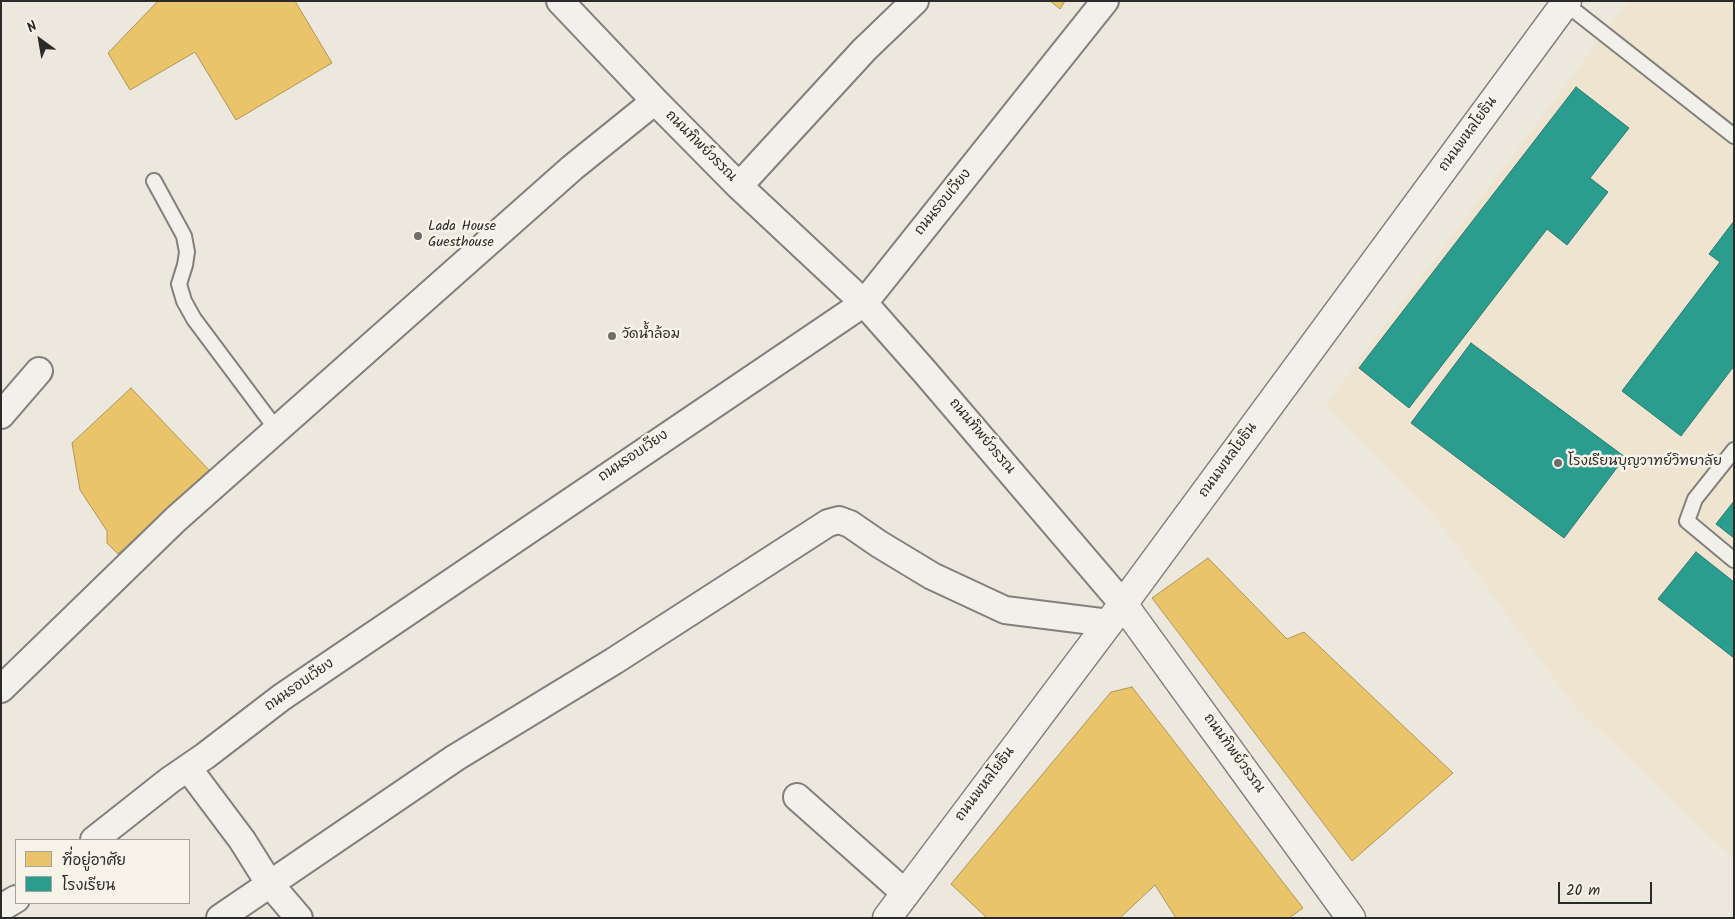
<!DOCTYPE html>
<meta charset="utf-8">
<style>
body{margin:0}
#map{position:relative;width:1735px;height:919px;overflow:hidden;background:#ede8de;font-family:Kalam,"Playpen Sans Thai",sans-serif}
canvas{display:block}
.frame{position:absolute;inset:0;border:2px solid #2b2b2b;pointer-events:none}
.legend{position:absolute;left:15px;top:839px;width:175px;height:65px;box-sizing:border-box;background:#f7f3e8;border:1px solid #a5a39c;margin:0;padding:6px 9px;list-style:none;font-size:15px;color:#2b2b2b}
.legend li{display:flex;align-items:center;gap:10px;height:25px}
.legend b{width:25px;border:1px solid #a5a39c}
.north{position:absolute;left:15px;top:15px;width:50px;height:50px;-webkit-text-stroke:4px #f7f3e8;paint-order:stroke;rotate:328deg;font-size:14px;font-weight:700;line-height:20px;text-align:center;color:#2b2b2b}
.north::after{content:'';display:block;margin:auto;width:18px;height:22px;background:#2b2b2b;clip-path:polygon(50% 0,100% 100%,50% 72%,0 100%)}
.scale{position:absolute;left:1558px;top:882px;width:94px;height:22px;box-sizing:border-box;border:2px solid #2b2b2b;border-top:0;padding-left:6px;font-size:15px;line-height:18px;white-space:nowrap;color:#2b2b2b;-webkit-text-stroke:4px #f7f3e8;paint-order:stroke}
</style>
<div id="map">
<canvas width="1735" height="919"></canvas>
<div class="frame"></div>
<ul class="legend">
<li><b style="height:14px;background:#e9c46a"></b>ที่อยู่อาศัย</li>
<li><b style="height:14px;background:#2a9d8f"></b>โรงเรียน</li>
</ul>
<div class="north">N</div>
<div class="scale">20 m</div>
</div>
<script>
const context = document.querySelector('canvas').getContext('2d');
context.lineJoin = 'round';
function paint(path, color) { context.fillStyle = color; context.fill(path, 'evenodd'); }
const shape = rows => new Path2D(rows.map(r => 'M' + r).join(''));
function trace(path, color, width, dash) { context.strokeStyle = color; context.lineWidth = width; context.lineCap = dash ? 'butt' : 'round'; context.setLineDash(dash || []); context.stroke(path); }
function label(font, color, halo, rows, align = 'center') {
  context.font = font + ' Kalam,"Playpen Sans Thai",sans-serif'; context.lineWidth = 5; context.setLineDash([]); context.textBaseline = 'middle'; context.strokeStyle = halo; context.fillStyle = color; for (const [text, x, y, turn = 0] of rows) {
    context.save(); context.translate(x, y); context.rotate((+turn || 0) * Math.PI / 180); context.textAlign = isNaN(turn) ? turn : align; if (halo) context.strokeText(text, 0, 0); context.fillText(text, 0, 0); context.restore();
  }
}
const built = shape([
 [1629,1,1734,1,1734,859,1575,707,1440,523,1326,404]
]);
const homes = shape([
 [158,1,295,1,332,63,236,120,195,52,130,90,108,53,158,1],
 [1050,1,1065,1,1060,9,1050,1],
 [131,388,209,470,118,554,107,543,107,531,80,490,72,443,131,388],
 [1208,558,1287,639,1304,632,1453,773,1352,861,1152,598,1208,558],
 [1132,687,1303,908,1289,918,1176,918,1155,885,1120,918,987,918,951,884,1111,692,1132,687]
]);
const schools = shape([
 [1576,87,1629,128,1590,178,1608,192,1567,245,1547,229,1409,408,1359,368,1576,87],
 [1734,221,1734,366,1681,436,1622,391,1720,262,1709,254,1734,221],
 [1471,343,1625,457,1564,538,1411,423,1471,343],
 [1734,501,1734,538,1716,524,1734,501],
 [1696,552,1734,582,1734,658,1658,599,1696,552]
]);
const lane = shape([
 [1566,4,1734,136],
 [154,181,184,236,187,252,185,265,179,284,184,301,194,319,277,430],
 [1734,450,1695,499,1687,521,1734,560]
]);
const street = shape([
 [560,1,655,101,739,186,864,303,925,372,1123,604],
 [739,186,864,50,915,1],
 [1,415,39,371],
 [1,689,176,519,572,168,655,101],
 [188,768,242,840,269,883,299,918],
 [797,797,905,893],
 [94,840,170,780,205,756,282,697,864,303,1105,1],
 [1,908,16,899],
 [220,918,455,758,614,661,828,523,839,520,850,524,879,544,932,576,1005,610,1109,623]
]);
const secondary = shape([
 [1123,604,1351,918],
 [887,918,1123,604,1567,1]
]);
const markers = [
 [418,236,5,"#6f6d6a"],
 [612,336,5,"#6f6d6a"],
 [1558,463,5,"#6f6d6a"]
];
const streetNames = [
 ["ถนนพหลโยธิน",1469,135,-54],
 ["ถนนทิพย์วรรณ",700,147,45],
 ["ถนนรอบเวียง",944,203,-51],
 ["ถนนทิพย์วรรณ",981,437,50],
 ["ถนนรอบเวียง",634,457,-34],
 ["ถนนพหลโยธิน",1229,461,-54],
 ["ถนนรอบเวียง",300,686,-35],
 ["ถนนทิพย์วรรณ",1233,754,54],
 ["ถนนพหลโยธิน",986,785,-53]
];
const poiNames = [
 ["Lada House",428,228],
 ["Guesthouse",428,244],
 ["วัดน้ำล้อม",622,336],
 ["โรงเรียนบุญวาทย์วิทยาลัย",1568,463]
];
paint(built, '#eee4d0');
paint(homes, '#e9c46a');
trace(homes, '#b09657', 1);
paint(schools, '#2a9d8f');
trace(schools, '#2a7b71', 1);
trace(lane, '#82807c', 18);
trace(street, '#82807c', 30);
trace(secondary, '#82807c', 31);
trace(lane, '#f1f0eb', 14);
trace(street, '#f1f0eb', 26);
trace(secondary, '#f1f0eb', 28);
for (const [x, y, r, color] of markers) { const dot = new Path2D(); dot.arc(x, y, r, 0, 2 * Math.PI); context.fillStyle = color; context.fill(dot); trace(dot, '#f7f3e8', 2); }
label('14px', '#2b2b2b', '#f7f3e8', streetNames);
label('14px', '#2b2b2b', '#f7f3e8', poiNames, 'left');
</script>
